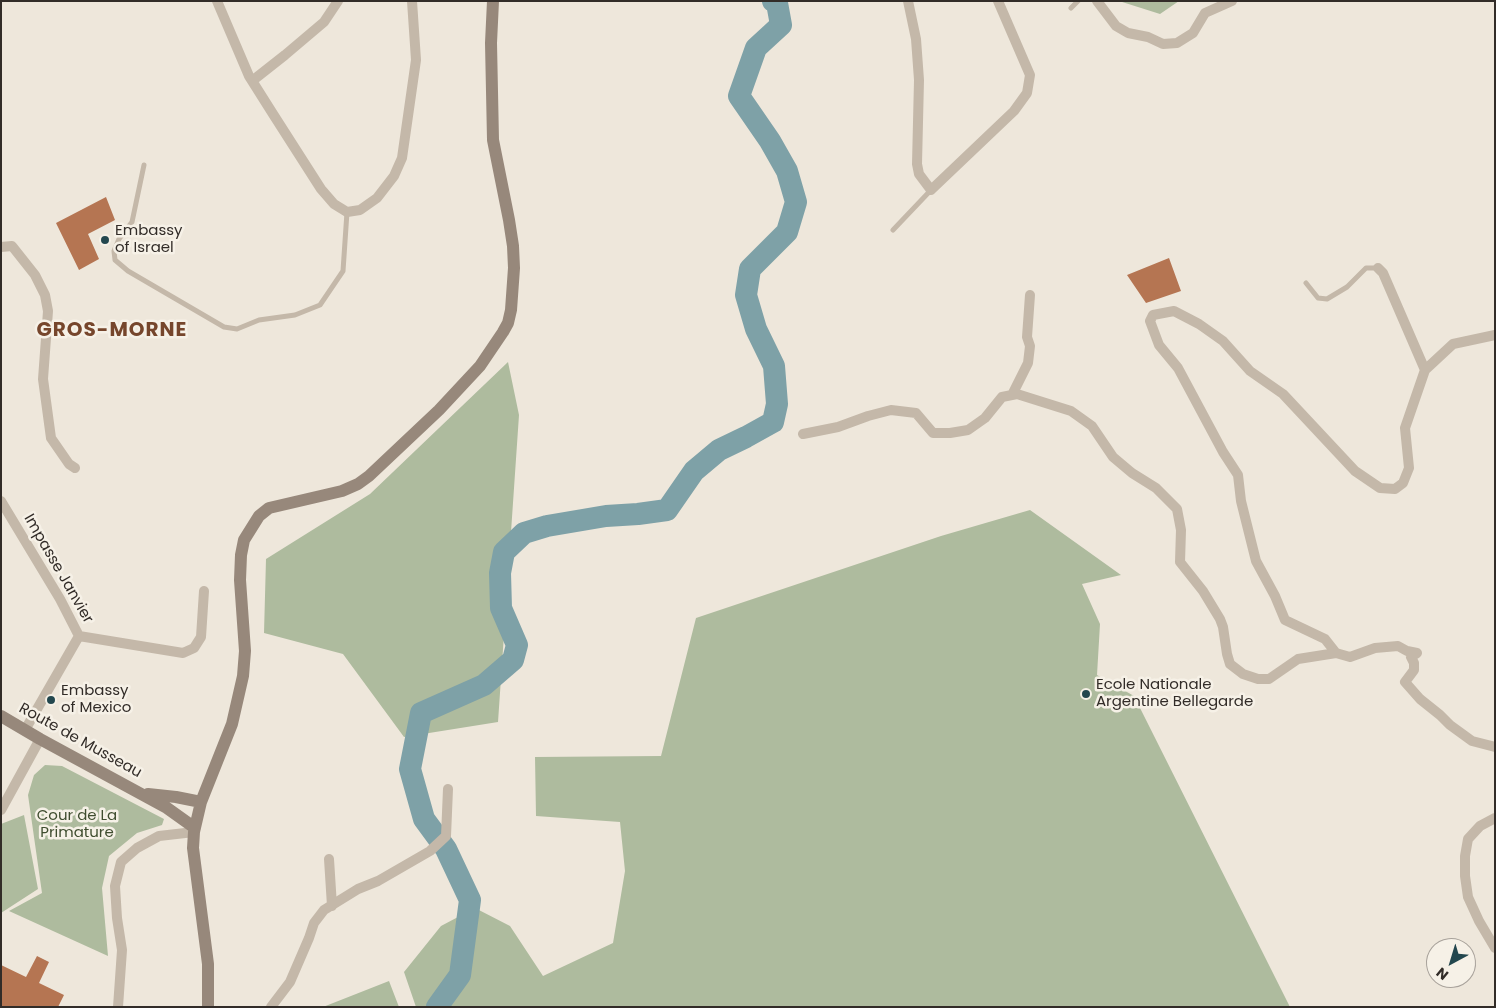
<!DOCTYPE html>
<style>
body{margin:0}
#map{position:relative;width:1496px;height:1008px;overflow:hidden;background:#eee7db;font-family:Poppins,sans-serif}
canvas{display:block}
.frame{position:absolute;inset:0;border:2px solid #322c28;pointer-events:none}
.north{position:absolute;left:1426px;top:938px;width:50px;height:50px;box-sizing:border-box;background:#f6f1e7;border:1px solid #a8a29b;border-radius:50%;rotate:219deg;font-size:14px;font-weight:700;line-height:20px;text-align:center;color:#322c28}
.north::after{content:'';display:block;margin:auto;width:18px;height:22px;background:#23474e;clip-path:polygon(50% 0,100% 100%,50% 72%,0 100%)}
</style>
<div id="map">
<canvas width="1496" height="1008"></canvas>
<div class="frame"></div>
<div class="north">N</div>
</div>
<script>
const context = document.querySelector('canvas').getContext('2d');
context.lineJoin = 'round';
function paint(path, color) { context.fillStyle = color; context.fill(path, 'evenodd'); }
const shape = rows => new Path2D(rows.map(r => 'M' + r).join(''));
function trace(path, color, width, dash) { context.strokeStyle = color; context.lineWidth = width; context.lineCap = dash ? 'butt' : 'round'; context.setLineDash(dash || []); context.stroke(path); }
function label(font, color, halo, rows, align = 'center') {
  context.font = font + ' Poppins,sans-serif'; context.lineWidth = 5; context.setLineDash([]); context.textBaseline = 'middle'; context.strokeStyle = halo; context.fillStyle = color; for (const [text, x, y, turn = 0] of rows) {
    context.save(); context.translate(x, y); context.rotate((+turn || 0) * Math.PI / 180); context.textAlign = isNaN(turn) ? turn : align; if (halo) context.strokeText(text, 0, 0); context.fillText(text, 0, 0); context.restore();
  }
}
const green = shape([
 [1119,1,1179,1,1160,14],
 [508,362,519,415,498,722,404,737,343,654,264,633,266,559,370,494],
 [1030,510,1121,575,1082,584,1100,624,1097,675,1134,696,1290,1007,416,1007,404,972,441,926,475,908,510,926,543,976,613,943,625,871,620,822,536,816,535,757,661,756,696,618,941,536],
 [45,765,62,766,164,819,162,825,137,833,109,856,102,888,108,956,9,911,42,893,28,795,34,775],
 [24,815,38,889,1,913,1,824],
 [389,981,399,1007,323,1007]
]);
const river = shape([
 [437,1007,460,975,470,900,446,849,424,819,410,769,421,713,484,685,513,660,517,645,501,608,500,573,504,552,524,533,547,526,606,516,638,514,667,510,694,471,719,450,746,437,773,422,777,404,774,366,756,329,746,295,750,269,787,232,796,202,787,171,770,141,739,96,756,48,781,25,777,3,773,1]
]);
const building = shape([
 [106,197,115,220,88,234,99,259,79,270,56,223],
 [1169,258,1181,291,1146,303,1127,275],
 [37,956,49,962,39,983,64,995,58,1007,1,1007,1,965,26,977]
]);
const lane = shape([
 [1071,8,1078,1],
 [144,165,132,222,119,239,114,251,115,260,128,271,224,327,237,329,259,320,295,315,320,305,343,271,347,212],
 [893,230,931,190],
 [1306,283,1318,298,1327,299,1347,287,1366,268,1378,268]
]);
const street = shape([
 [217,1,249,76,273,114,321,189,334,204,347,212,360,210,377,198,394,176,402,158,416,60,412,1],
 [908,1,916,39,919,80,917,164,919,174,931,190,1014,111,1027,93,1030,75,998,1],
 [1097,1,1116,26,1128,33,1148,37,1163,44,1177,43,1193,33,1205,13,1232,1],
 [252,81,285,55,324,22,338,1],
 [1,247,12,246,35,275,45,295,48,311,43,379,51,438,69,464,75,468],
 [1378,268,1383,273,1425,370],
 [1012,395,1028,363,1030,346,1027,337,1030,295],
 [803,434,838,427,868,416,891,410,916,413,933,433,950,433,968,430,985,418,1002,397,1017,394,1071,411,1092,426,1113,457,1132,473,1156,488,1177,509,1181,530,1180,562,1203,591,1220,619,1223,627,1227,654,1230,664,1243,674,1258,679,1269,679,1298,659,1336,653,1350,657,1375,648,1398,646,1407,651,1417,653,1411,657,1414,663,1414,670,1405,682,1420,699,1440,715,1450,725,1472,741,1495,747],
 [1,501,60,599,79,636,25,730],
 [79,636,183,653,194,648,201,637,204,591],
 [1336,653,1325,639,1285,620,1275,596,1256,561,1241,501,1238,475,1223,452,1178,368,1159,345,1150,321,1153,315,1174,311,1199,324,1223,341,1250,371,1283,394,1355,471,1380,488,1395,489,1403,483,1409,468,1405,428,1425,370,1453,344,1495,335],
 [1,810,40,739],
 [1495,818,1480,826,1468,839,1465,856,1465,876,1468,897,1479,921,1495,948],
 [329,859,332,906],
 [118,1007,122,950,117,918,115,886,121,862,137,848,159,836,194,832],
 [271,1007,290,982,309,938,314,923,324,910,358,889,378,881,430,851,446,836,448,789]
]);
const secondary = shape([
 [1,716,40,739,167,808,195,828],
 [148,794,176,797,201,802],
 [208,1007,208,964,193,848,194,832,201,802,232,724,243,676,245,651,240,580,241,555,244,540,259,516,269,508,342,491,358,484,369,476,439,410,480,366,503,332,508,323,511,310,514,268,513,246,509,220,493,140,491,43,493,1]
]);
const markers = [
 [105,240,5,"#23474e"],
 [1086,694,5,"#23474e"],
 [51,700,5,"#23474e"]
];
const poiNames = [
 ["Embassy",115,231],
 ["of Israel",115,248],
 ["Ecole Nationale",1096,685],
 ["Argentine Bellegarde",1096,702],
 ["Embassy",61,691],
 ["of Mexico",61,708]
];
const streetNames = [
 ["Impasse Janvier",58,569,60],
 ["Route de Musseau",80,741,29]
];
const parkNames = [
 ["Cour de La",77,816],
 ["Primature",77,833]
];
const districtNames = [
 ["GROS-MORNE",112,331]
];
paint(green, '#aebb9e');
trace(river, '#7ea1a7', 22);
paint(building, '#b57552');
trace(lane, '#c4b8a9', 5);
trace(street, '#c4b8a9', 10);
trace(secondary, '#97887b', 12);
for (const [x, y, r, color] of markers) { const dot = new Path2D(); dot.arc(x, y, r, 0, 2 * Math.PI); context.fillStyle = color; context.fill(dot); trace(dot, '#f6f1e7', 2); }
label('15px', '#322c28', '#f6f1e7', poiNames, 'left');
label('15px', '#322c28', '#f6f1e7', streetNames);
label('15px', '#3f4d2f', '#f6f1e7', parkNames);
context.letterSpacing = '1px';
label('bold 20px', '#76462c', '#f6f1e7', districtNames);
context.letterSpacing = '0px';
</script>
